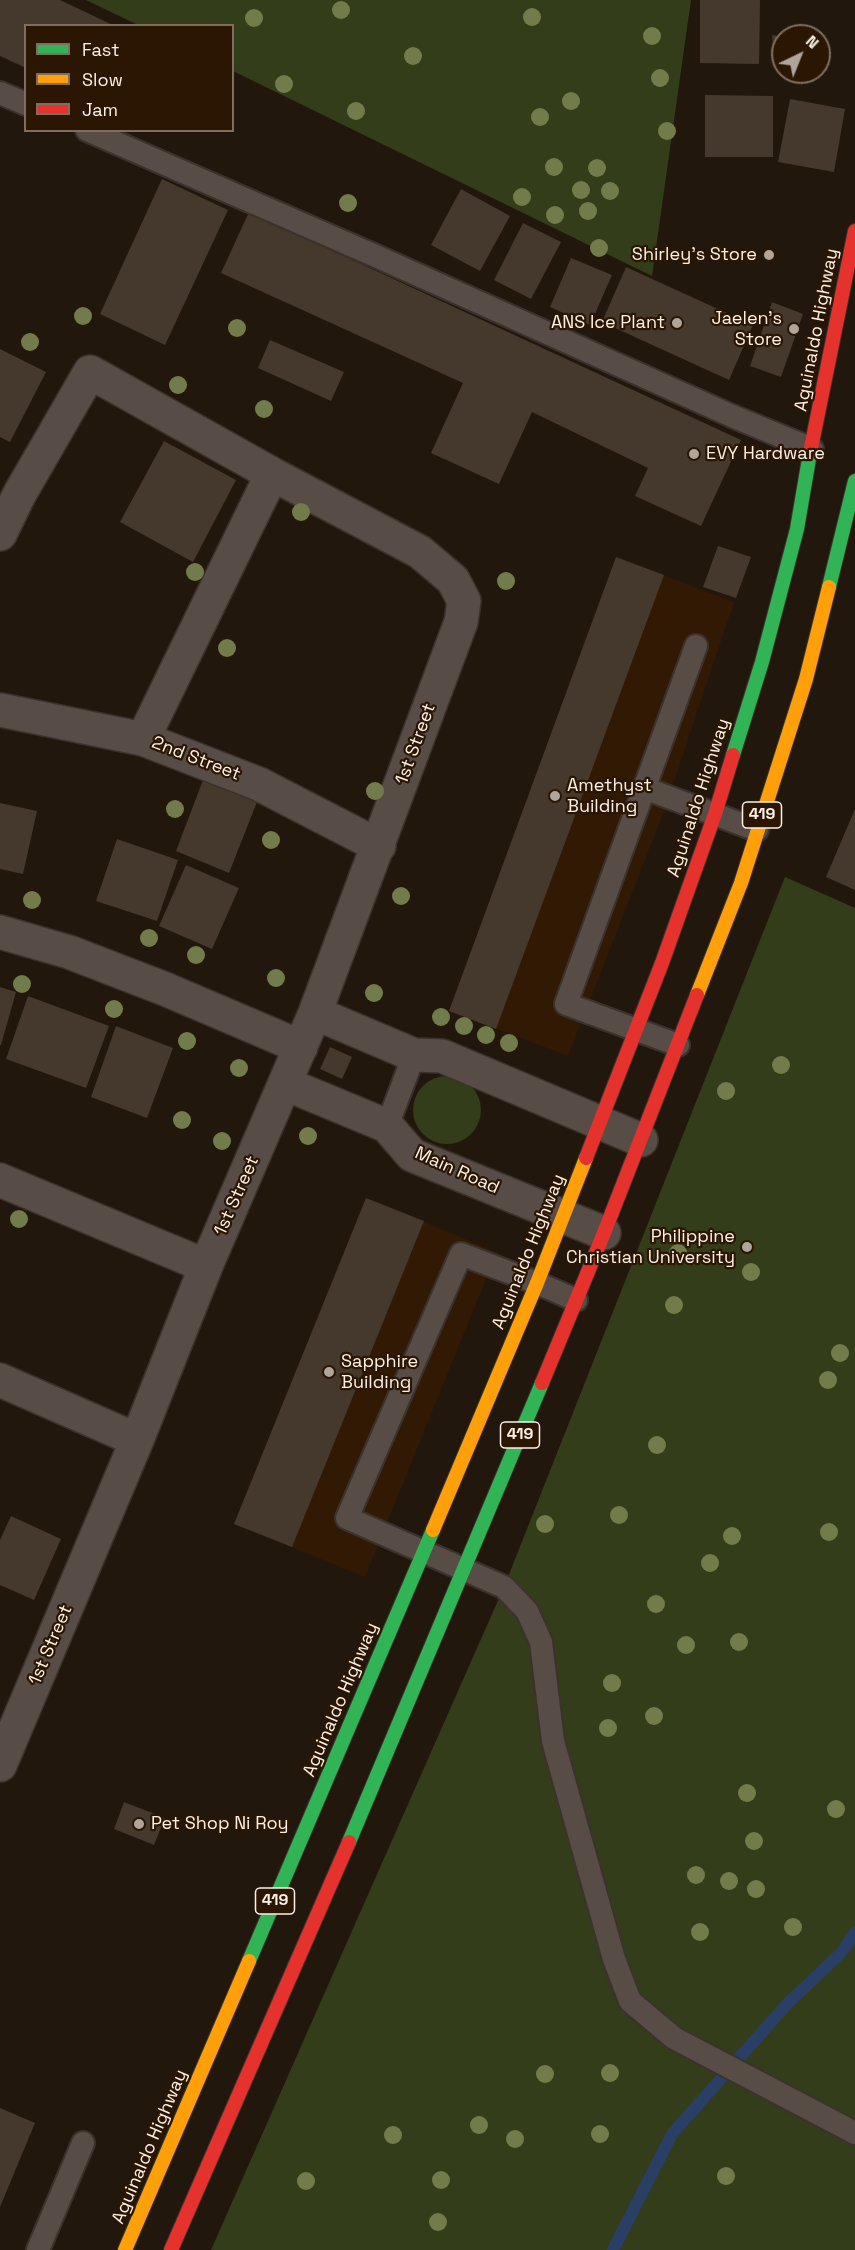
<!DOCTYPE html>
<style>
body{margin:0}
#map{position:relative;width:855px;height:2250px;overflow:hidden;background:#22170d;font-family:"Space Grotesk",sans-serif}
canvas{display:block}
.legend{position:absolute;left:24px;top:24px;width:210px;height:108px;box-sizing:border-box;background:#2b1604;border:2px solid #7f6e5f;margin:0;padding:8px 10px;list-style:none;font-size:18px;color:#fdf1e7}
.legend li{display:flex;align-items:center;gap:12px;height:30px}
.legend b{width:30px;border:2px solid #7f6e5f}
.north{position:absolute;left:771px;top:24px;width:60px;height:60px;box-sizing:border-box;background:#2b1604;border:2px solid #7f6e5f;border-radius:50%;rotate:43deg;font-size:16px;font-weight:700;line-height:24px;text-align:center;color:#fdf1e7}
.north::after{content:'';display:block;margin:auto;width:21px;height:27px;background:#b0a59b;clip-path:polygon(50% 0,100% 100%,50% 72%,0 100%)}
</style>
<div id="map">
<canvas width="855" height="2250"></canvas>
<ul class="legend">
<li><b style="height:8px;background:#30b455"></b>Fast</li>
<li><b style="height:8px;background:#ff9f0a"></b>Slow</li>
<li><b style="height:8px;background:#e5322d"></b>Jam</li>
</ul>
<div class="north">N</div>
</div>
<script>
const context = document.querySelector('canvas').getContext('2d');
context.lineJoin = 'round';
function paint(path, color) { context.fillStyle = color; context.fill(path, 'evenodd'); }
const shape = rows => new Path2D(rows.map(r => 'M' + r).join(''));
function trace(path, color, width, dash) { context.strokeStyle = color; context.lineWidth = width; context.lineCap = dash ? 'butt' : 'round'; context.setLineDash(dash || []); context.stroke(path); }
function label(font, color, halo, rows, align = 'center') {
  context.font = font + ' "Space Grotesk",sans-serif'; context.lineWidth = 4.5; context.setLineDash([]); context.textBaseline = 'middle'; context.strokeStyle = halo; context.fillStyle = color; for (const [text, x, y, turn = 0] of rows) {
    context.save(); context.translate(x, y); context.rotate((+turn || 0) * Math.PI / 180); context.textAlign = isNaN(turn) ? turn : align; if (halo) context.strokeText(text, 0, 0); context.fillText(text, 0, 0); context.restore();
  }
}
const built = shape([
 [616,557,734,602,663,814,568,1056,449,1011],
 [366,1198,497,1252,365,1577,234,1524]
]);
const green = shape([
 [86,0,691,0,652,276,233,71,232,26,138,25],
 [785,877,855,908,855,2250,211,2250,504,1587],
 '413 1110a34 34 0 1 1 68 0a34 34 0 1 1-68 0Z'
]);
const stream = shape([
 [613,2250,672,2134,787,2004,842,1952,855,1932]
]);
const building = shape([
 [0,0,60,0,115,26,26,26,26,68,0,56],
 [700,0,760,0,759,64,700,63],
 [772,35,783,37,783,64,775,63],
 [705,95,773,96,773,157,705,157],
 [790,99,845,109,834,172,778,162],
 [162,179,228,210,165,345,100,314],
 [461,189,510,216,480,271,431,245],
 [249,212,741,440,701,526,635,496,648,468,532,412,499,484,431,453,463,383,221,273],
 [523,223,561,242,531,299,494,280],
 [571,258,612,275,590,325,550,307],
 [626,267,753,325,729,380,602,322],
 [772,302,803,314,781,377,750,366],
 [270,340,344,372,331,401,258,368],
 [0,349,46,372,10,442,0,437],
 [164,441,236,480,193,562,120,522],
 [718,546,751,557,736,598,703,587],
 [616,557,664,575,496,1029,449,1011],
 [203,780,257,802,229,873,176,851],
 [0,803,37,811,23,874,0,869],
 [855,809,855,890,826,877],
 [117,839,178,860,157,921,96,901],
 [186,865,239,888,212,949,159,926],
 [0,987,16,992,1,1045,0,1045],
 [28,996,109,1026,86,1088,6,1059],
 [116,1026,173,1048,147,1118,91,1097],
 [330,1047,352,1057,342,1079,320,1069],
 [366,1198,424,1221,292,1547,234,1524],
 [11,1516,61,1539,34,1600,0,1585,0,1540],
 [124,1802,165,1818,154,1845,114,1829],
 [0,2108,35,2123,0,2207]
]);
const lane = shape([
 [0,93,26,104],
 [87,130,378,257,732,416,812,449],
 [644,788,757,830],
 [678,1045,566,1004,696,646],
 [387,1126,414,1055],
 [576,1300,537,1283,461,1254,347,1518,504,1587,527,1611,541,1642,553,1741,614,1959,630,2001,674,2038,855,2133],
 [38,2250,83,2143]
]);
const street = shape([
 [0,534,19,495,90,372,272,474,420,552,453,580,464,601,461,622,315,1013,206,1266,137,1440,0,1765],
 [0,710,143,739,259,784,379,846],
 [143,739,272,474],
 [0,932,69,952,165,989,301,1047],
 [315,1013,414,1055,442,1056,641,1140],
 [286,1084,387,1126,412,1155,604,1233],
 [0,1180,206,1266],
 [0,1380,137,1440]
]);
const fast = shape([
 [829,587,855,481],
 [733,755,762,662,797,529,810,453],
 [349,1842,542,1383],
 [249,1961,433,1530]
]);
const slow = shape([
 [697,995,741,883,806,679,829,587],
 [433,1530,537,1283,586,1158],
 [125,2250,249,1961]
]);
const jam = shape([
 [810,453,855,231],
 [586,1158,662,963,715,814,733,755],
 [542,1383,604,1233,697,995],
 [171,2250,349,1842]
]);
const trees = [
 [341,10],
 [532,17],
 [254,18],
 [652,36],
 [413,56],
 [660,78],
 [284,84],
 [571,101],
 [356,111],
 [540,117],
 [667,131],
 [554,167],
 [597,168],
 [581,190],
 [610,191],
 [522,197],
 [348,203],
 [588,211],
 [555,215],
 [599,248],
 [83,316],
 [237,328],
 [30,342],
 [178,385],
 [264,409],
 [301,512],
 [195,572],
 [506,581],
 [227,648],
 [375,791],
 [175,809],
 [271,840],
 [401,896],
 [32,900],
 [149,938],
 [196,955],
 [276,978],
 [22,984],
 [374,993],
 [114,1009],
 [441,1017],
 [464,1026],
 [486,1035],
 [187,1041],
 [509,1043],
 [781,1065],
 [239,1068],
 [726,1091],
 [182,1120],
 [308,1136],
 [222,1141],
 [19,1219],
 [678,1253],
 [751,1272],
 [674,1305],
 [840,1353],
 [828,1380],
 [657,1445],
 [619,1515],
 [545,1524],
 [829,1532],
 [732,1536],
 [710,1563],
 [656,1604],
 [739,1642],
 [686,1645],
 [612,1683],
 [654,1716],
 [608,1728],
 [747,1793],
 [836,1809],
 [754,1841],
 [696,1875],
 [729,1881],
 [756,1889],
 [793,1927],
 [700,1932],
 [610,2073],
 [545,2074],
 [479,2125],
 [600,2134],
 [393,2135],
 [515,2139],
 [726,2176],
 [441,2180],
 [306,2181],
 [438,2222]
];
const markers = [
 [769,255,6,"#b0a59b"],
 [677,323,6,"#b0a59b"],
 [794,329,6,"#b0a59b"],
 [694,454,6,"#b0a59b"],
 [555,796,6,"#b0a59b"],
 [747,1247,6,"#b0a59b"],
 [329,1372,6,"#b0a59b"],
 [139,1824,6,"#b0a59b"]
];
const shields = [
 [762,815,39],
 [520,1435,39],
 [275,1901,39]
];
const shieldNames = [
 ["419",762,815],
 ["419",520,1435],
 ["419",275,1901]
];
const poiNames = [
 ["Shirley's Store",757,255],
 ["Jaelen's",782,319],
 ["Store",782,340],
 ["ANS Ice Plant",665,323],
 ["EVY Hardware",706,454,"left"],
 ["Amethyst",567,786,"left"],
 ["Building",567,807,"left"],
 ["Philippine",735,1237],
 ["Christian University",735,1258],
 ["Sapphire",341,1362,"left"],
 ["Building",341,1383,"left"],
 ["Pet Shop Ni Roy",151,1824,"left"]
];
const streetNames = [
 ["Aguinaldo Highway",817,330,-79],
 ["1st Street",416,744,-70],
 ["2nd Street",196,759,21],
 ["Aguinaldo Highway",699,798,-72],
 ["Main Road",457,1171,24],
 ["1st Street",237,1196,-66],
 ["Aguinaldo Highway",529,1252,-68],
 ["1st Street",51,1645,-67],
 ["Aguinaldo Highway",341,1700,-67],
 ["Aguinaldo Highway",150,2147,-67]
];
paint(built, '#321903');
paint(green, '#343d19');
trace(stream, '#2a3f66', 12);
paint(building, '#45382c');
trace(lane, '#3b322d', 26);
trace(street, '#3b322d', 36);
trace(fast, '#3b322d', 16);
trace(slow, '#3b322d', 16);
trace(jam, '#3b322d', 16);
trace(lane, '#574d46', 22);
trace(street, '#574d46', 33);
trace(fast, '#30b455', 14);
trace(slow, '#ff9f0a', 14);
trace(jam, '#e5322d', 14);
context.fillStyle = '#727c4a';
for (const [x, y] of trees) { context.beginPath(); context.arc(x, y, 9, 0, 2 * Math.PI); context.fill(); }
for (const [x, y, r, color] of markers) { const dot = new Path2D(); dot.arc(x, y, r, 0, 2 * Math.PI); context.fillStyle = color; context.fill(dot); trace(dot, '#2b1604', 2); }
for (const [x, y, w] of shields) { const box = new Path2D(); box.roundRect(x - w / 2, y - 13, w, 26, 4.5); context.fillStyle = '#2b1604'; context.fill(box); trace(box, '#fdf1e7', 1.5); }
label('bold 16px', '#fdf1e7', null, shieldNames);
label('18px', '#fdf1e7', '#2b1604', poiNames, 'right');
label('18px', '#fdf1e7', '#2b1604', streetNames);
</script>
